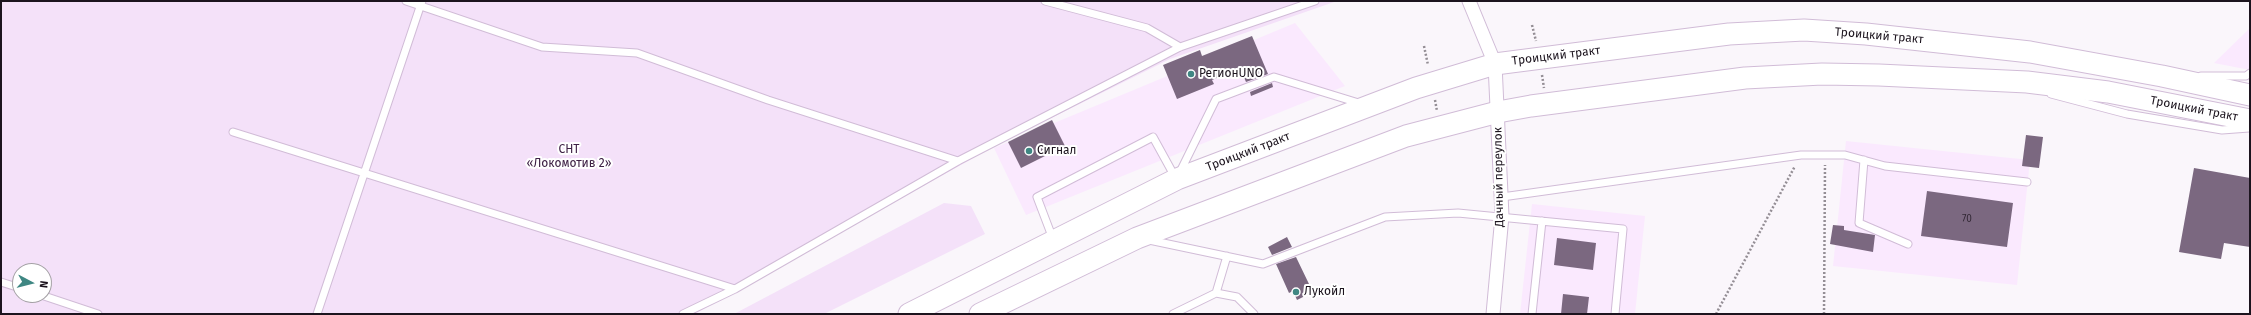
<!DOCTYPE html>
<meta charset="utf-8">
<style>
body{margin:0}
#map{position:relative;width:2251px;height:315px;overflow:hidden;background:#faf6fb;font-family:"Fira Sans",sans-serif}
canvas{display:block}
.frame{position:absolute;inset:0;border:2px solid #1c141e;pointer-events:none}
.north{position:absolute;left:12px;top:263px;width:40px;height:40px;box-sizing:border-box;background:#fff;border:1px solid #a4a1a5;border-radius:50%;rotate:97deg;font-size:11px;font-weight:700;line-height:16px;text-align:center;color:#1c141e}
.north::after{content:'';display:block;margin:auto;width:14px;height:18px;background:#3f8783;clip-path:polygon(50% 0,100% 100%,50% 72%,0 100%)}
</style>
<div id="map">
<canvas width="2251" height="315"></canvas>
<div class="frame"></div>
<div class="north">N</div>
</div>
<script>
const context = document.querySelector('canvas').getContext('2d');
context.lineJoin = 'round';
function paint(path, color) { context.fillStyle = color; context.fill(path, 'evenodd'); }
const shape = rows => new Path2D(rows.map(r => 'M' + r).join(''));
function trace(path, color, width, dash) { context.strokeStyle = color; context.lineWidth = width; context.lineCap = dash ? 'butt' : 'round'; context.setLineDash(dash || []); context.stroke(path); }
function label(font, color, halo, rows, align = 'center') {
  context.font = font + ' "Fira Sans",sans-serif'; context.lineWidth = 4; context.setLineDash([]); context.textBaseline = 'middle'; context.strokeStyle = halo; context.fillStyle = color; for (const [text, x, y, turn = 0] of rows) {
    context.save(); context.translate(x, y); context.rotate((+turn || 0) * Math.PI / 180); context.textAlign = isNaN(turn) ? turn : align; if (halo) context.strokeText(text, 0, 0); context.fillText(text, 0, 0); context.restore();
  }
}
const built = shape([
 [1295,23,1345,86,1026,215,994,148],
 [2250,28,2250,70,2214,63],
 [1846,141,2030,160,2017,285,1833,266],
 [1532,204,1645,216,1635,314,1520,314]
]);
const green = shape([
 [1,1,1337,1,1170,59,993,147,695,314,1,314],
 [20,271,44,271,44,295,20,295],
 [944,203,971,206,985,234,824,314,734,314]
]);
const building = shape([
 [1252,36,1268,74,1246,82,1240,68,1212,80,1214,84,1177,99,1163,65,1200,50,1202,56],
 [1272,83,1273,87,1251,96,1250,92],
 [1052,120,1065,146,1021,168,1008,142],
 [2026,135,2043,137,2039,168,2022,166],
 [2194,168,2250,178,2250,247,2224,243,2221,259,2179,252],
 [1927,191,2013,203,2007,247,1921,236],
 [1833,225,1844,226,1844,230,1875,235,1873,252,1830,244],
 [1287,237,1292,247,1272,255,1268,247],
 [1557,238,1596,243,1593,270,1554,265],
 [1296,257,1309,284,1305,286,1309,294,1297,300,1293,291,1289,293,1276,264],
 [1563,294,1589,297,1587,314,1561,314]
]);
const path = shape([
 [1532,25,1536,41],
 [1424,46,1428,65],
 [1542,75,1544,88],
 [1435,100,1437,111],
 [1716,314,1795,166],
 [1824,314,1825,165]
]);
const service = shape([
 [406,1,542,47,637,53,768,100,958,161],
 [1045,1,1147,28,1180,47],
 [2201,76,2246,76,2250,73],
 [2051,94,2127,114,2222,130,2249,128],
 [233,132,735,289],
 [1864,160,1859,223,1908,244],
 [1180,172,1216,99,1274,77,1362,104],
 [1502,197,1801,155,1845,155,1885,166,2027,182],
 [1053,239,1037,197,1153,137,1175,177],
 [1149,240,1263,264,1385,217,1458,213,1623,229,1615,314],
 [1,282,20,288],
 [1216,293,1237,297,1254,314],
 [41,295,98,314],
 [317,314,422,1],
 [683,314,735,289,958,161,1180,47,1315,1],
 [1173,314,1216,293,1227,256],
 [1532,314,1542,221]
]);
const minor = shape([
 [1469,1,1495,64,1502,216,1493,314]
]);
const primary = shape([
 [909,314,1177,179,1416,88,1495,64,1729,34,1804,30,1866,34,2030,52,2162,76,2250,95],
 [980,314,1137,238,1406,136,1498,112,1531,106,1745,78,1822,74,1879,75,2027,82,2108,92,2250,120]
]);
const markers = [
 [1191,74,4,"#3f8783"],
 [1029,151,4,"#3f8783"],
 [1296,292,4,"#3f8783"]
];
const numberNames = [
 ["70",1967,219]
];
const streetNames = [
 ["Троицкий тракт",1879,36,5],
 ["Троицкий тракт",1556,56,-7],
 ["Троицкий тракт",2194,109,11],
 ["Троицкий тракт",1248,152,-21],
 ["Дачный переулок",1499,177,-91]
];
const poiNames = [
 ["РегионUNO",1199,74],
 ["Сигнал",1037,151],
 ["Лукойл",1304,292]
];
const parkNames = [
 ["СНТ",569,150],
 ["«Локомотив 2»",569,164]
];
paint(built, '#fae9fe');
paint(green, '#f4e1f9');
paint(building, '#7b6880');
trace(service, '#d1bcd7', 9);
trace(minor, '#d1bcd7', 15);
trace(primary, '#d1bcd7', 23);
trace(path, '#948e95', 2.5, [2, 2]);
trace(service, '#fff', 7);
trace(minor, '#fff', 13);
trace(primary, '#fff', 21);
for (const [x, y, r, color] of markers) { const dot = new Path2D(); dot.arc(x, y, r, 0, 2 * Math.PI); context.fillStyle = color; context.fill(dot); trace(dot, '#fff', 1.5); }
label('10px', '#342936', null, numberNames);
label('12px', '#1c141e', '#fff', streetNames);
label('12px', '#1c141e', '#fff', poiNames, 'left');
label('12px', '#3e2145', '#fff', parkNames);
</script>
